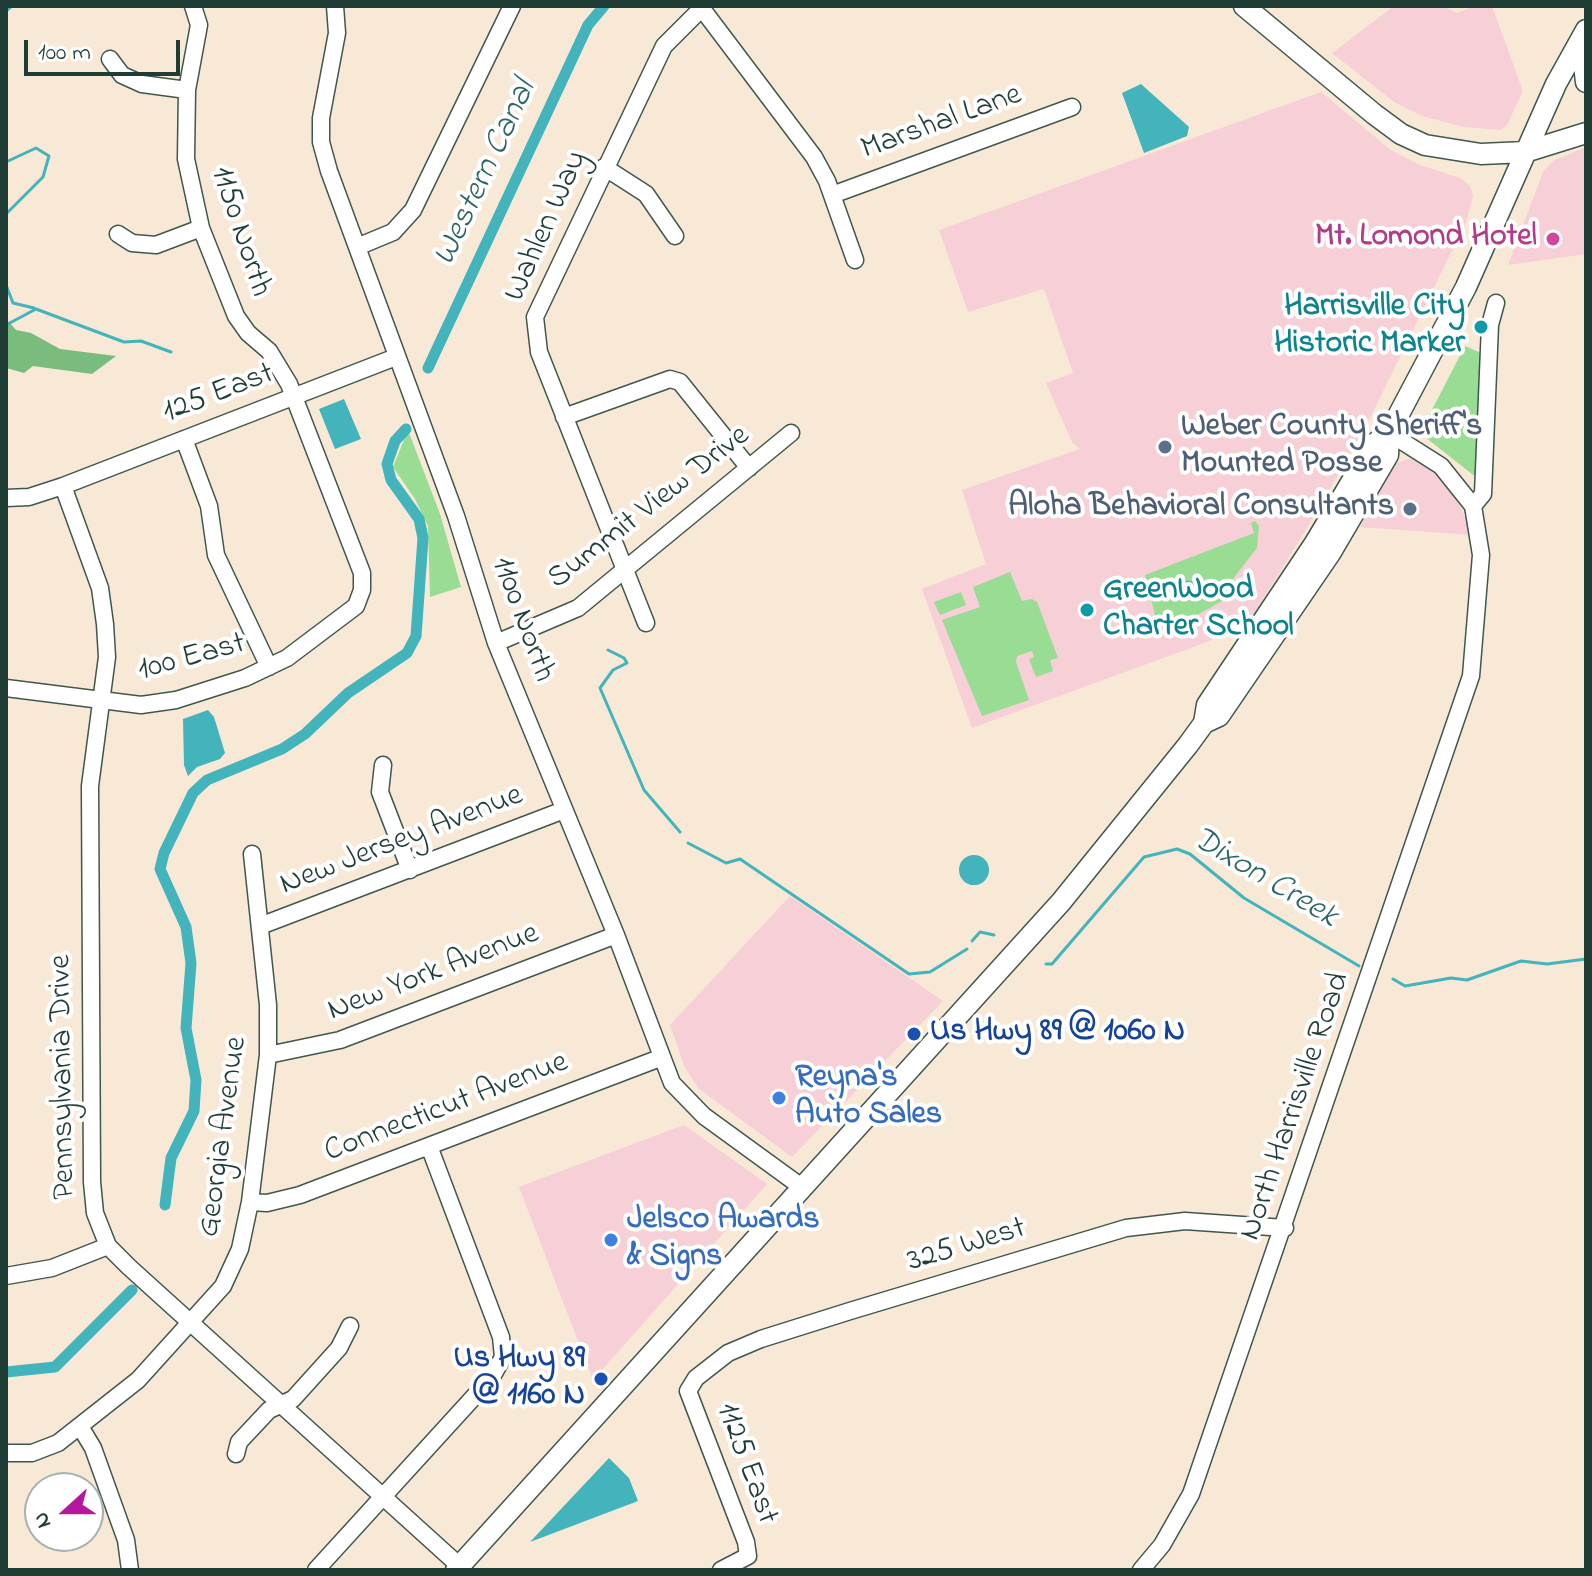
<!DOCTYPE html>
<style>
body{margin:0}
#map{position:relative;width:1592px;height:1576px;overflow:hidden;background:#f7e9d6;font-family:"Indie Flower",sans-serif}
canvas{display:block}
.frame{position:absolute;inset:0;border:8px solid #1f3d34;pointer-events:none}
.north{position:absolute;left:24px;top:1472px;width:80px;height:80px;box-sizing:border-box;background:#fff;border:2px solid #a5b1ae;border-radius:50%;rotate:249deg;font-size:22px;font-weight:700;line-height:32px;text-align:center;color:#1f3d34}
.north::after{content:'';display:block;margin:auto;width:28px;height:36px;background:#b5179e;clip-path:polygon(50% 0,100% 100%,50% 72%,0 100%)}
.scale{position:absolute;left:24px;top:40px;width:156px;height:36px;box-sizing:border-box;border:4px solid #1f3d34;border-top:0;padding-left:10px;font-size:24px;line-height:28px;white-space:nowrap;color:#1f3d34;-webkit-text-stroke:6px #fff;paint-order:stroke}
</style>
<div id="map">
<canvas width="1592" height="1576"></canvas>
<div class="frame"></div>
<div class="north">N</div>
<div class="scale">100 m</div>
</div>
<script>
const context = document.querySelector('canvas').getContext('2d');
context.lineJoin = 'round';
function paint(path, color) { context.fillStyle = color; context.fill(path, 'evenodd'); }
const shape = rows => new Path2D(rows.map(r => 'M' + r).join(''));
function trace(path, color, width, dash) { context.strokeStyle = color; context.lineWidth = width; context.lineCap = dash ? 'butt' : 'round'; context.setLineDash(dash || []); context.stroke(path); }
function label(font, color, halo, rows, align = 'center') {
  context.font = font + ' "Indie Flower",sans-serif'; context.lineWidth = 8; context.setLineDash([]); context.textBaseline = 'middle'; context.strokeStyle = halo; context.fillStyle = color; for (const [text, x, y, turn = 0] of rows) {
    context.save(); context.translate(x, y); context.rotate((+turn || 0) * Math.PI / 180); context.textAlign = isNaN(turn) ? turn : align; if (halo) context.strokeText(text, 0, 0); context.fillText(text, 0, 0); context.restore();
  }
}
const built = shape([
 [1394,6,1443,6,1457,13,1474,6,1492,6,1523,91,1507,125,1500,130,1464,127,1422,116,1394,102,1332,53],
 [1321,92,1391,150,1420,165,1460,178,1470,186,1473,196,1466,222,1371,416,1318,510,1245,628,972,728,922,589,986,564,962,490,1080,449,1072,442,1046,383,1073,373,1044,289,968,312,939,230],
 [1586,147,1586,254,1508,265,1543,172,1553,161],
 [1410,458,1432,471,1454,493,1473,535,1360,527,1395,464],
 [790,896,943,1001,792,1157,699,1089,685,1068,670,1025],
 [684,1125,767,1184,593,1380,519,1187]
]);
const green = shape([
 [1465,346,1481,353,1477,478,1420,433],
 [408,430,440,514,461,587,430,597,428,526,415,499,393,467],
 [1255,521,1259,526,1257,548,1232,580,1222,601,1174,628,1158,627,1145,575,1254,533,1251,523],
 [1010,572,1022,601,1032,599,1037,602,1058,658,1050,660,1053,671,1036,677,1029,659,1034,657,1032,651,1017,656,1016,662,1029,700,982,716,942,620,980,607,973,587],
 [961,592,966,605,940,615,934,602]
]);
const forest = shape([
 [6,319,16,330,31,333,60,349,116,356,92,374,33,366,24,373,6,368]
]);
const water = shape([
 [1141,84,1189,127,1187,136,1144,153,1122,93],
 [344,399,361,439,335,449,319,409],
 [208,710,214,717,225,753,220,759,197,767,188,776,184,765,183,719],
 '959 870a15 15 0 1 1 30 0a15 15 0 1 1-30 0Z',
 [609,1458,629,1478,638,1501,530,1542]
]);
const stream = shape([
 [6,11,12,6],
 [6,162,36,148,49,156,43,177,6,214],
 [6,285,13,303,34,308],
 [6,325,36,309,124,342,141,341,171,352],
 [1150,595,1184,582,1207,585,1213,583],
 [1126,596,1133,594],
 [608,650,624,658,627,663,613,670,600,688,644,790,680,832],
 [688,843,726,863,740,859,909,974,930,972,967,949],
 [972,941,980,932,994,935],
 [1046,964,1052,964,1144,857,1177,849,1190,854,1244,898,1359,966],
 [1393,979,1405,986,1451,978,1467,980,1521,961,1547,964,1586,959]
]);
const canal = shape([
 [428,368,588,25,604,6],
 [165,1205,171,1158,194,1111,196,1080,186,1028,191,963,186,927,160,869,164,853,193,793,207,780,282,749,305,734,348,693,407,653,416,636,423,538,419,519,391,480,387,464,395,441,406,429],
 [6,1372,55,1367,132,1290]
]);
const minor = shape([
 [335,6,337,33,321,118,321,142,329,171,456,516,496,643,616,935,672,1083,704,1116,803,1188],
 [700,6,814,157,827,181,855,260],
 [110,59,122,75,142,84,187,90],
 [604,167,646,194,675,236],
 [832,195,1072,107],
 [118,234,132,243,156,245,201,228],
 [357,247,393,232,413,210,512,6],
 [564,417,670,379,680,382,749,468],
 [184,439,209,506,216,555,269,667],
 [63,486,100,588,105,624,107,657,90,786,92,1182,95,1213,108,1246,129,1267,464,1570],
 [6,498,29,497,63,486,396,357],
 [1473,506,1483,494,1490,325,1496,303],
 [646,623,539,352,535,317,664,46,704,6],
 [496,643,578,608,791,433],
 [6,688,141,705,176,700,245,678,287,658,356,606,362,590,362,573,289,384,269,351,248,333,236,316,201,228,186,159,187,90,199,25,193,6],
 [383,765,380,792,410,870],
 [260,926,564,810],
 [268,1055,340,1040,616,935],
 [250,1202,267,1203,300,1195,660,1058],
 [6,1276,52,1268,108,1246],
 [81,1428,93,1448,126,1540,130,1570],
 [6,1453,32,1453,58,1443,138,1380,223,1286,240,1249,250,1202,268,1055,268,1005,252,854],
 [236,1454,239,1442,269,1410,293,1399,339,1348,350,1326],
 [316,1570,492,1377,503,1357,501,1337,429,1146],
 [721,1570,748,1556,746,1542,688,1391,696,1378,728,1353,761,1339,850,1311,1126,1228,1185,1221,1285,1228],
 [1141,1570,1162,1545,1191,1494,1471,676,1481,555,1473,506,1441,466,1389,433]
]);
const major = shape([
 [1244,6,1374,114,1401,134,1425,145,1481,154,1525,152,1586,133],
 [1581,39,1586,82],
 [1204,723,1219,716,1331,552,1388,455,1389,433],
 [456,1570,1061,902,1188,745,1204,723,1207,705,1315,543,1374,444,1389,433,1466,287,1556,84,1586,30]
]);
const markers = [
 [1553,239,8,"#d1479c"],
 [1481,327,8,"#0f9aa8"],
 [1165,447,8,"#5c6f8a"],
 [1410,509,8,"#5c6f8a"],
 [1087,610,8,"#0f9aa8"],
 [914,1034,8,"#1a4fb4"],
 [779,1098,8,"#3f7fe0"],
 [611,1240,8,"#3f7fe0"],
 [601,1379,8,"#1a4fb4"]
];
const streetNames = [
 ["Marshal Lane",942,124,-20],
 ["Wahlen Way",548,227,-66],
 ["1150 North",239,232,72],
 ["125 East",219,395,-21],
 ["Summit View Drive",650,509,-38],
 ["1100 North",521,620,70],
 ["100 East",192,659,-15],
 ["New Jersey Avenue",402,842,-21],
 ["New York Avenue",434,974,-21],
 ["Pennsylvania Drive",65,1077,-91],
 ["North Harrisville Road",1297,1107,-71],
 ["Connecticut Avenue",447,1109,-21],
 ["Georgia Avenue",225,1137,-82],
 ["325 West",967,1247,-17],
 ["1125 East",745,1464,70]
];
const hotelNames = [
 ["Mt. Lomond Hotel",1537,239]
];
const cultureNames = [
 ["Harrisville City",1465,309],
 ["Historic Marker",1465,346],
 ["GreenWood",1103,592,"left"],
 ["Charter School",1103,629,"left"]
];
const serviceNames = [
 ["Weber County Sheriff's",1181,429],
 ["Mounted Posse",1181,466],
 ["Aloha Behavioral Consultants",1394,509,"right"]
];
const transitNames = [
 ["Us Hwy 89 @ 1060 N",930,1034],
 ["Us Hwy 89",585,1361,"right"],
 ["@ 1160 N",585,1398,"right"]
];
const shopNames = [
 ["Reyna's",795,1080],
 ["Auto Sales",795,1117],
 ["Jelsco Awards",627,1222],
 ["& Signs",627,1259]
];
const waterNames = [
 ["Western Canal",487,174,-65],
 ["Dixon Creek",1264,880,31]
];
paint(built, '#f6cfd7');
paint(green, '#99dc93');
paint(forest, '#7abc7d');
paint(water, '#43b3bc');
trace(stream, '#43b3bc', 3);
trace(canal, '#43b3bc', 11);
trace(minor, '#3f574c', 19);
trace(major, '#3f574c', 23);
trace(minor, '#fff', 16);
trace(major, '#fff', 20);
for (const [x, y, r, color] of markers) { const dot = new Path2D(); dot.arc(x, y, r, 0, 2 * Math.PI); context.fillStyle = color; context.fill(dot); trace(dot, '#fff', 3); }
label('32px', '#1f3d34', '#fff', streetNames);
label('bold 32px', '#b23c85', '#fff', hotelNames, 'right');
label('bold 32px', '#0d838f', '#fff', cultureNames, 'right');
label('bold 32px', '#4e5e75', '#fff', serviceNames, 'left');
label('bold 32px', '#164399', '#fff', transitNames, 'left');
label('bold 32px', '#366cbe', '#fff', shopNames, 'left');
label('italic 34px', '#2c6664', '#fff', waterNames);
</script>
